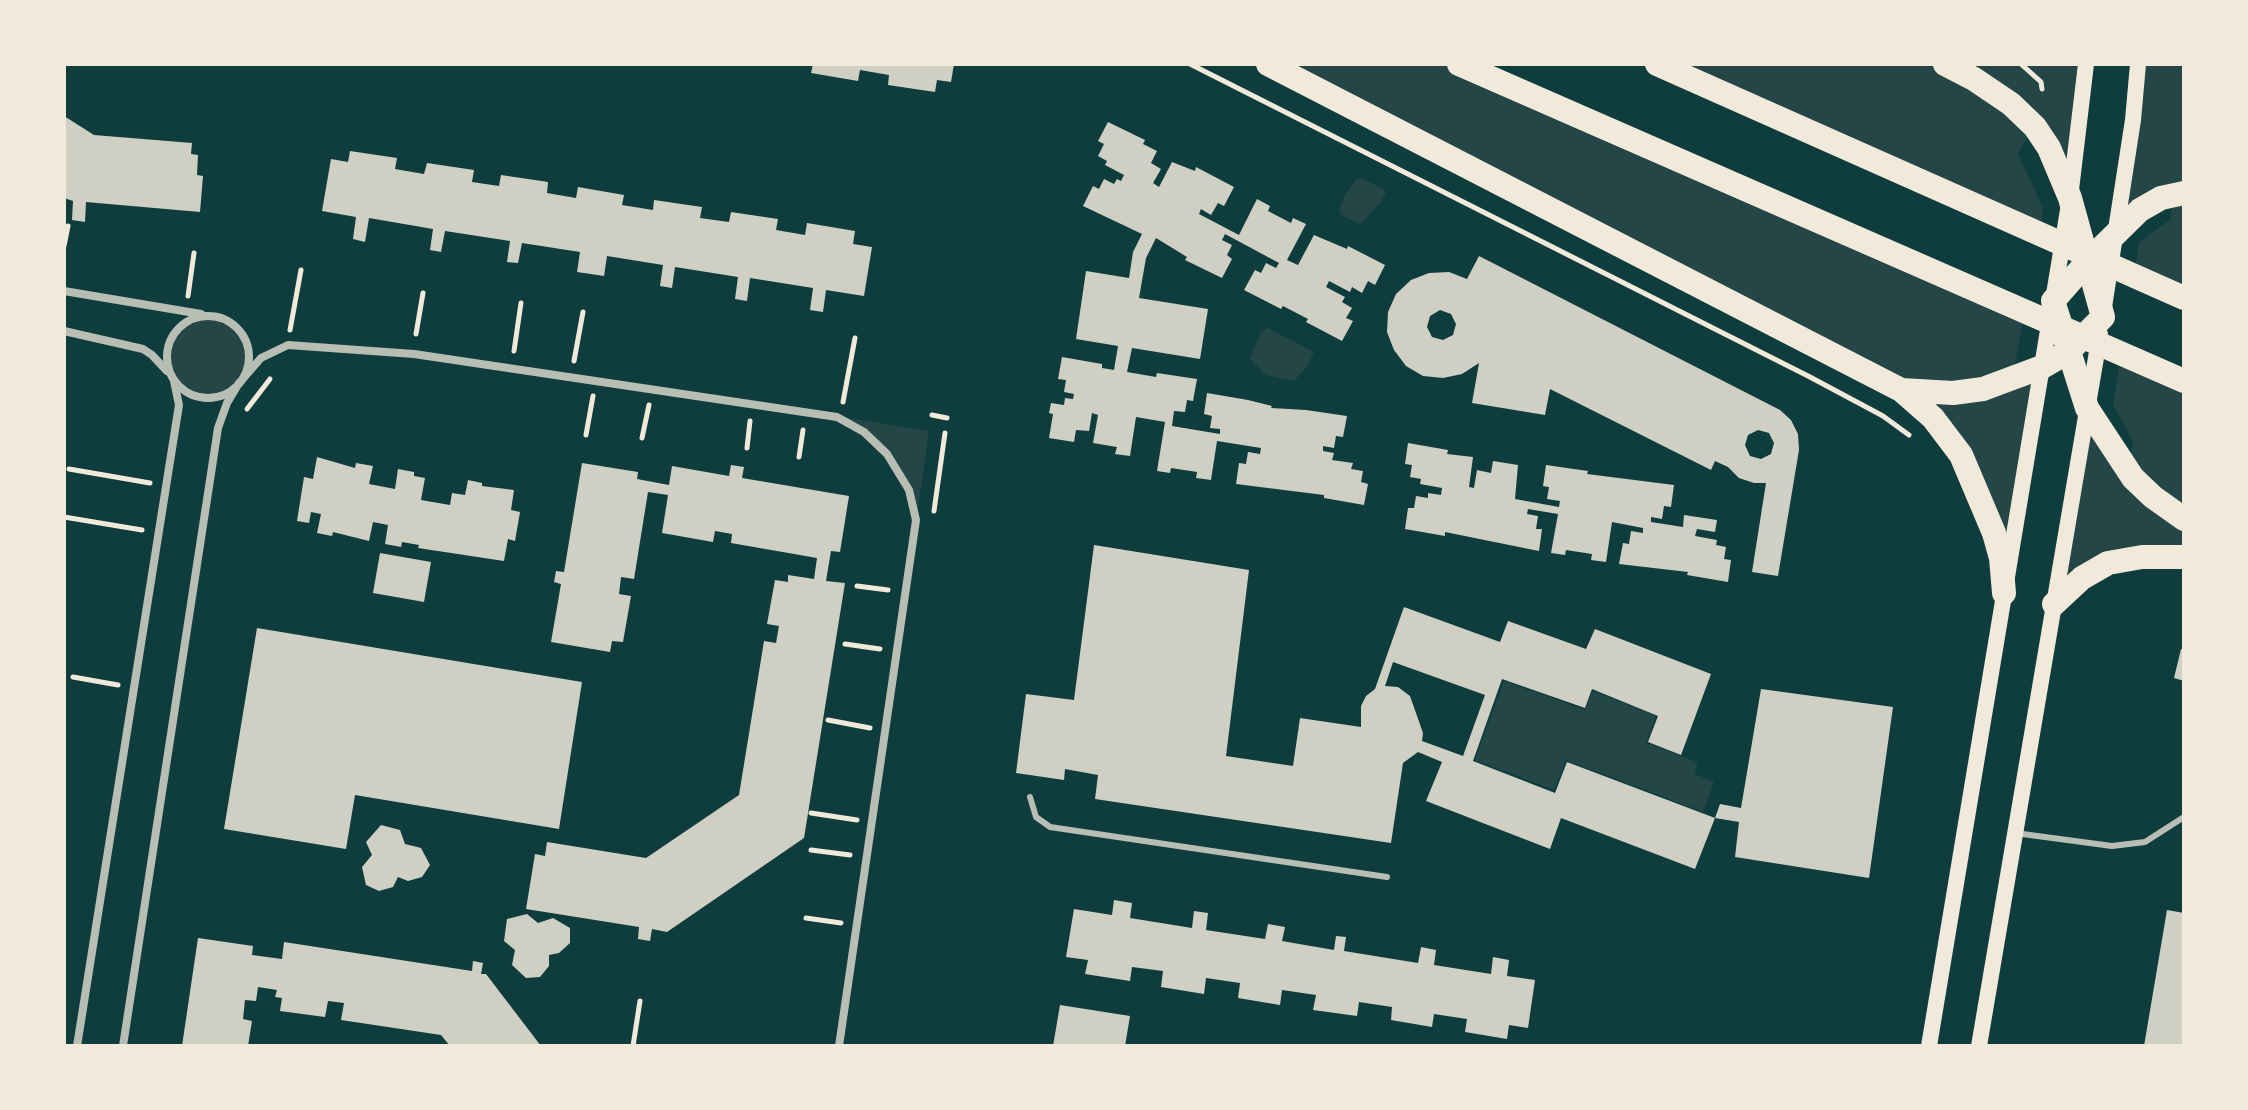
<!DOCTYPE html>
<style>
body{margin:0}
#map{position:relative;width:2248px;height:1110px;overflow:hidden;background:#0f3d3e;font-family:"Alegreya Sans",sans-serif}
canvas{display:block}
.frame{position:absolute;inset:0;border:66px solid #f1e9da;pointer-events:none}
</style>
<div id="map">
<canvas width="2248" height="1110"></canvas>
<div class="frame"></div>
</div>
<script>
const context = document.querySelector('canvas').getContext('2d');
context.lineJoin = 'round';
function paint(path, color) { context.fillStyle = color; context.fill(path, 'evenodd'); }
const shape = rows => new Path2D(rows.map(r => 'M' + r).join(''));
function trace(path, color, width, dash) { context.strokeStyle = color; context.lineWidth = width; context.lineCap = dash ? 'butt' : 'round'; context.setLineDash(dash || []); context.stroke(path); }
const green = shape([
 [1268,64,1458,64,2025,312,2012,379,1915,390],
 [1654,64,2086,64,2070,197,2033,126,2018,154,2043,208,2039,233],
 [2139,64,2184,64,2184,297,2134,275,2139,242,2170,220,2174,194,2119,227],
 [1361,178,1382,188,1386,192,1381,202,1362,223,1357,223,1341,215,1339,211,1345,195,1355,180],
 '166 357a41 41 0 1 1 82 0a41 41 0 1 1-82 0Z',
 [1268,328,1314,352,1307,367,1294,381,1266,375,1250,359,1261,332],
 [2121,354,2184,382,2184,556,2131,558,2055,604,2088,409,2128,471,2133,441,2113,405],
 [2041,368,2004,591,1988,514,1905,392],
 [840,417,929,431,917,516,894,462],
 [1504,681,1585,710,1593,691,1656,716,1646,743,1697,762,1695,774,1714,782,1703,812,1566,760,1554,790,1475,760]
]);
const building = shape([
 [813,64,954,64,951,82,937,80,935,92,888,85,889,75,860,70,858,81,811,73],
 [64,116,94,135,192,143,191,154,198,155,197,175,203,176,200,212,86,202,85,222,72,220,73,201,64,198],
 [1108,122,1145,140,1143,144,1157,151,1151,163,1161,169,1153,183,1159,187,1172,162,1195,171,1196,167,1234,187,1224,206,1218,203,1211,215,1201,209,1199,214,1239,235,1257,199,1270,206,1268,211,1291,223,1293,218,1306,224,1287,260,1298,265,1314,235,1347,249,1348,246,1385,265,1375,285,1368,281,1362,293,1352,287,1350,292,1329,281,1326,287,1345,297,1342,302,1352,308,1346,318,1353,321,1342,341,1306,322,1308,319,1283,306,1281,309,1244,290,1255,270,1261,273,1266,263,1276,268,1279,263,1225,234,1222,240,1232,245,1227,255,1232,259,1222,278,1185,260,1187,257,1156,238,1146,258,1139,298,1208,309,1200,359,1132,348,1127,372,1156,377,1157,373,1197,379,1193,401,1187,400,1185,412,1174,411,1172,426,1220,434,1220,429,1210,428,1212,416,1204,414,1207,393,1248,400,1272,406,1271,408,1306,410,1347,416,1343,437,1336,436,1334,448,1323,446,1323,451,1334,453,1332,460,1353,463,1351,469,1363,471,1361,482,1368,484,1364,505,1324,498,1324,495,1236,484,1239,463,1246,464,1248,452,1260,454,1261,448,1217,441,1211,480,1196,478,1197,472,1171,468,1170,473,1157,471,1165,422,1136,417,1130,456,1115,454,1117,447,1093,443,1098,415,1092,413,1089,431,1076,430,1074,442,1049,438,1053,414,1049,413,1051,403,1064,405,1065,398,1073,399,1074,394,1064,392,1066,380,1058,379,1062,357,1102,364,1102,368,1114,370,1118,346,1076,339,1086,271,1129,278,1133,252,1142,234,1083,206,1093,186,1099,189,1104,179,1114,184,1117,179,1121,181,1124,175,1105,165,1107,161,1098,156,1104,144,1098,141],
 [350,151,397,158,395,169,424,174,427,163,474,170,472,182,499,186,501,175,548,182,547,193,576,198,578,187,624,195,622,205,653,210,654,200,702,207,700,218,729,222,731,212,778,219,776,230,805,235,807,223,855,231,853,244,872,247,864,296,826,290,823,312,810,310,813,288,750,278,747,301,735,299,738,277,675,267,672,288,660,286,663,265,607,256,604,276,577,272,580,252,522,243,518,263,507,262,510,241,445,231,441,252,430,250,433,229,369,218,365,242,353,239,356,217,322,211,331,159,348,162],
 [1479,256,1780,410,1791,420,1798,434,1799,450,1778,576,1752,572,1766,483,1754,483,1739,478,1728,467,1715,461,1711,470,1550,389,1545,415,1472,403,1479,363,1462,374,1443,378,1423,376,1406,366,1394,350,1387,332,1388,312,1396,294,1411,280,1429,273,1449,272,1467,279],
 [1440,310,1451,314,1456,324,1453,335,1443,340,1432,337,1427,327,1430,316],
 [1758,430,1769,433,1774,443,1771,454,1761,459,1750,456,1745,445,1748,435],
 [1408,443,1448,450,1447,454,1473,457,1469,487,1474,488,1477,470,1491,473,1493,461,1518,465,1515,499,1559,507,1560,501,1547,499,1549,487,1543,486,1546,465,1588,471,1587,474,1674,485,1671,507,1664,506,1662,519,1651,517,1651,522,1683,527,1684,515,1717,520,1715,532,1697,529,1695,536,1717,540,1716,545,1726,547,1724,559,1731,560,1728,582,1687,575,1688,572,1619,564,1623,543,1629,544,1631,531,1643,533,1643,528,1612,522,1606,562,1591,560,1592,554,1566,550,1565,555,1551,553,1558,514,1528,509,1527,514,1538,516,1536,529,1542,529,1539,551,1445,532,1445,536,1405,529,1408,508,1414,508,1416,496,1428,498,1428,493,1441,495,1442,488,1420,484,1421,479,1410,477,1412,465,1405,464],
 [317,457,355,468,356,463,373,466,369,484,395,489,398,469,414,472,414,476,425,478,421,500,450,505,452,493,465,495,468,480,482,483,482,486,514,490,511,510,520,512,515,541,508,539,504,561,418,548,419,545,402,542,401,547,385,544,388,525,373,522,369,541,333,532,332,536,317,533,321,514,311,512,309,523,297,521,304,477,313,479],
 [582,463,638,472,637,479,669,485,672,466,729,476,731,465,744,467,742,478,849,496,840,552,831,551,826,581,845,583,804,838,667,932,652,929,650,941,638,939,639,927,526,909,535,854,545,856,547,842,646,858,739,795,764,641,776,643,779,626,767,624,775,580,788,582,788,575,814,579,817,558,731,543,732,534,715,531,713,542,662,533,668,495,648,492,634,579,621,577,619,594,631,596,623,642,612,641,610,652,551,642,561,584,554,582,556,571,564,572],
 [1094,545,1249,570,1226,756,1293,766,1300,718,1361,727,1361,706,1366,696,1375,689,1404,607,1500,642,1508,621,1586,649,1595,629,1711,674,1681,755,1648,742,1658,716,1592,689,1585,708,1502,679,1473,761,1555,793,1567,762,1715,818,1695,869,1561,818,1550,849,1426,801,1442,762,1418,752,1403,763,1391,843,1095,799,1098,775,1065,769,1064,780,1016,773,1026,694,1074,700],
 [1393,662,1485,695,1463,756,1422,741,1423,733,1410,696,1398,687,1385,686],
 [380,553,431,562,424,602,373,593],
 [257,628,582,682,559,829,355,795,346,849,224,829],
 [2181,649,2184,650,2184,681,2174,678],
 [1761,689,1893,707,1869,878,1735,857,1739,822,1715,818,1720,804,1741,808],
 [381,825,400,830,405,844,421,848,430,865,422,877,408,881,398,877,393,887,379,891,366,885,362,867,372,855,366,842],
 [1114,900,1132,903,1130,918,1192,928,1194,911,1208,913,1206,930,1265,939,1268,924,1285,927,1282,941,1334,950,1336,936,1346,937,1344,951,1418,963,1421,947,1436,950,1434,965,1491,974,1493,957,1509,960,1507,976,1535,980,1528,1028,1509,1025,1507,1039,1465,1032,1467,1019,1434,1014,1432,1027,1391,1020,1392,1007,1359,1002,1357,1016,1313,1010,1316,995,1282,990,1280,1005,1238,998,1240,983,1206,978,1204,994,1161,987,1163,971,1132,967,1130,981,1085,974,1088,960,1066,957,1074,909,1112,915],
 [2167,910,2184,913,2184,1046,2144,1046],
 [527,914,538,923,553,918,570,928,570,943,559,953,549,955,549,966,540,977,526,978,512,965,515,950,504,941,507,919],
 [198,938,253,946,252,955,282,959,284,942,472,971,473,961,483,963,481,974,486,974,541,1046,450,1046,441,1035,341,1020,344,1003,328,1001,325,1017,280,1011,282,998,275,997,277,990,258,987,256,1001,245,1000,243,1019,252,1021,248,1046,182,1046],
 [1060,1005,1130,1016,1125,1046,1053,1046]
]);
const path = shape([
 [1190,64,1810,377,1883,416,1909,435],
 [2021,64,2041,82,2042,89],
 [64,246,68,226],
 [188,296,194,253],
 [290,330,301,270],
 [416,334,423,293],
 [514,351,521,303],
 [574,361,583,312],
 [843,402,855,338],
 [247,409,270,379],
 [932,415,947,418],
 [586,435,593,396],
 [642,438,649,405],
 [747,448,750,421],
 [799,457,803,430],
 [69,469,150,483],
 [934,511,945,433],
 [64,517,142,530],
 [857,586,888,590],
 [845,644,880,649],
 [73,677,118,685],
 [828,720,870,728],
 [811,813,857,820],
 [811,850,850,855],
 [806,918,841,923],
 [633,1046,640,1001]
]);
const service = shape([
 [1030,797,1036,817,1050,827,1387,877],
 [2015,833,2112,846,2145,842,2184,817]
]);
const minor = shape([
 [64,291,201,314],
 '167 357a41 41 0 1 1 82 0a41 41 0 1 1-82 0Z',
 [64,331,143,349,152,355,167,371],
 [241,381,261,358,288,345,414,354,837,417,864,432,887,454,909,490,916,520,839,1046],
 [77,1046,179,405,174,381],
 [123,1046,218,428,227,403,239,383]
]);
const secondary = shape([
 [2104,307,2133,120,2138,64],
 [1929,1046,2070,198,2086,64],
 [1979,1046,2100,334]
]);
const motorway = shape([
 [1268,64,1901,390,1933,418,1961,455,1994,533,2001,558,2004,593],
 [1459,64,2184,381],
 [1657,64,2184,298],
 [2184,193,2161,198,2140,210,2088,261,2053,301,2087,408,2133,478,2153,497,2184,519],
 [1901,390,1953,393,1983,389,2042,367,2068,352,2103,317,2070,198,2049,148,2035,127,2011,104,1974,79,1945,64],
 [2054,604,2082,578,2108,563,2142,557,2184,557]
]);
paint(green, '#244646');
paint(building, '#cfcfc3');
trace(path, '#f1e9da', 5);
trace(service, '#b8beb3', 6);
trace(minor, '#b8beb3', 8);
trace(secondary, '#f1e9da', 16);
trace(motorway, '#f1e9da', 24);
</script>
